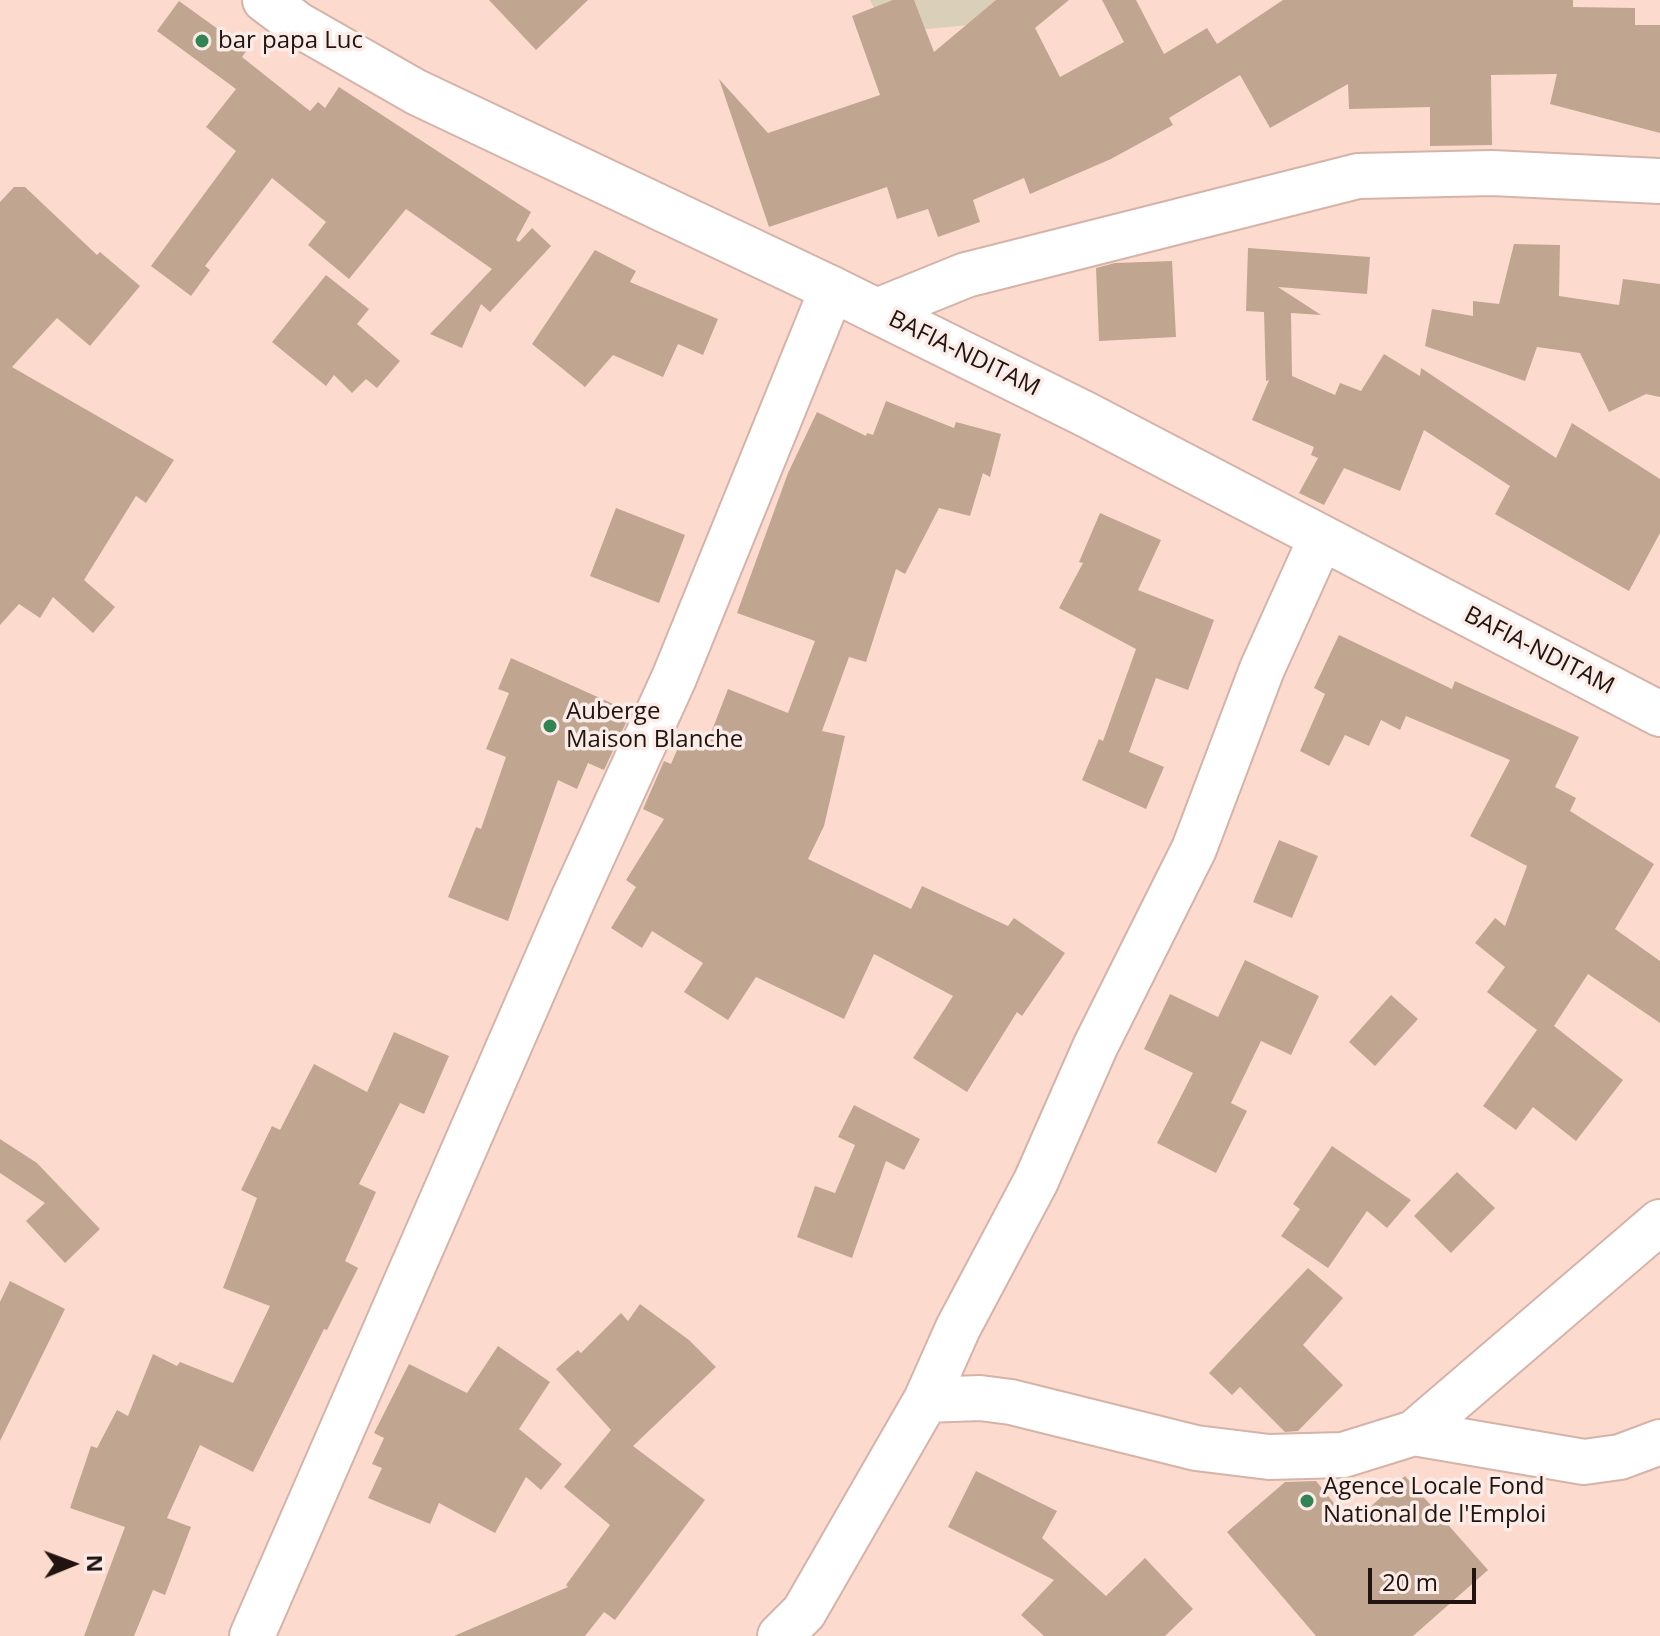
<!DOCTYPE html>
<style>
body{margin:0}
#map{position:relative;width:1660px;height:1636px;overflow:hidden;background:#fddace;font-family:"Open Sans",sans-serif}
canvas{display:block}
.north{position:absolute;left:32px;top:1524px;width:80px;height:80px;-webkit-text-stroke:6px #fbece7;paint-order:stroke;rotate:89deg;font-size:22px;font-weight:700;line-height:32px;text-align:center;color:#211410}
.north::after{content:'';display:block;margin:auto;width:28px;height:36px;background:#211410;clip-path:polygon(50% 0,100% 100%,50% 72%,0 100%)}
.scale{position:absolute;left:1368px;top:1568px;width:108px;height:36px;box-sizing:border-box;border:4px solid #211410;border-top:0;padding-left:10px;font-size:24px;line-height:28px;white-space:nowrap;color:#211410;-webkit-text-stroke:6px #fbece7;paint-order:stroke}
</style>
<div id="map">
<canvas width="1660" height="1636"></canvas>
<div class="north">N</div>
<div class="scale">20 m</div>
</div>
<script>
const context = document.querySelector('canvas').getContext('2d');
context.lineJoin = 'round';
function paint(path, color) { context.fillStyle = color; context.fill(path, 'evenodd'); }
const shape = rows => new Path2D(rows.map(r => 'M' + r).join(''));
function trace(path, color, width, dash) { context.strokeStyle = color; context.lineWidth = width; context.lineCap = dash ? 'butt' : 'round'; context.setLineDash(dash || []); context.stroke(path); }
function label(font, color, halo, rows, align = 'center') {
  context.font = font + ' "Open Sans",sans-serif'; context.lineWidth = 7; context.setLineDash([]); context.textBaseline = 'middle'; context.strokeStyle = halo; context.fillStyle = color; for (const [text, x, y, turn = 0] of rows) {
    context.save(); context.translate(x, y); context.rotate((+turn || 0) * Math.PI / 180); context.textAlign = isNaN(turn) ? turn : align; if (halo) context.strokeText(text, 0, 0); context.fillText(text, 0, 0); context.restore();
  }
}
const green = shape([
 [870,0,1023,0,969,25,886,33]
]);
const building = shape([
 [489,0,588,0,536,50],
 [893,0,914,0,934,52,996,0,1069,0,1035,28,1060,77,1124,42,1102,0,1136,0,1164,54,1207,28,1217,44,1283,0,1573,0,1573,7,1635,8,1635,25,1660,25,1660,133,1550,104,1557,74,1491,75,1492,145,1430,146,1430,107,1349,109,1348,84,1270,128,1240,75,1169,118,1173,125,1111,159,1030,194,1024,178,973,200,980,222,938,237,928,209,897,219,887,187,769,227,719,79,768,133,880,95,852,16],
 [179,1,247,50,242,57,310,111,318,102,325,108,339,87,531,212,516,240,519,242,532,228,551,246,490,312,481,304,462,348,430,334,492,269,406,209,349,279,308,245,326,222,272,178,205,266,210,270,191,296,151,266,236,151,206,127,236,89,157,31],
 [14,187,25,187,97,255,100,252,140,286,90,346,57,318,12,367,174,460,146,503,136,496,84,580,115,607,93,633,53,597,40,618,19,604,0,625,0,202],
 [1514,244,1560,245,1559,296,1619,305,1623,279,1660,284,1660,397,1646,394,1609,412,1580,353,1537,347,1525,381,1425,346,1432,309,1473,316,1473,301,1499,304],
 [1248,248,1370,257,1367,294,1278,287,1321,315,1291,313,1292,376,1335,395,1340,383,1361,391,1384,354,1420,376,1421,368,1556,458,1572,423,1660,479,1660,533,1629,591,1495,514,1510,486,1424,430,1400,491,1344,468,1324,505,1299,493,1318,458,1311,455,1314,447,1252,420,1269,380,1266,381,1264,312,1246,311],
 [595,250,636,271,630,282,718,319,703,355,678,344,663,377,613,355,585,387,532,344],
 [1172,261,1176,337,1099,341,1096,268,1115,263],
 [326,275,369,309,357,324,400,361,377,388,366,379,352,393,334,375,326,386,272,342],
 [886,401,954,428,956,422,1001,434,990,477,983,473,970,516,939,508,905,574,896,569,866,662,849,657,822,731,845,736,824,826,808,859,911,909,922,886,1008,926,1014,918,1065,953,1022,1016,1017,1012,967,1092,913,1058,953,996,874,954,844,1019,756,977,728,1020,684,992,703,963,652,931,642,948,611,928,636,887,626,880,664,819,643,809,664,761,671,764,681,741,704,751,728,689,788,713,815,641,737,613,788,473,817,412,866,436,867,433,873,435],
 [616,508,685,535,659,603,590,576],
 [1100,513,1161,540,1138,590,1214,620,1188,690,1156,678,1129,752,1164,767,1146,809,1082,780,1099,739,1103,741,1136,649,1059,608,1083,563,1079,562],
 [1339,635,1452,689,1455,681,1579,737,1555,787,1576,798,1570,811,1654,864,1615,929,1660,961,1660,1023,1588,974,1554,1026,1623,1080,1576,1141,1533,1107,1516,1130,1483,1106,1537,1030,1487,992,1505,967,1475,943,1495,918,1505,926,1527,866,1470,836,1510,760,1406,716,1400,730,1381,720,1369,746,1345,735,1329,766,1300,751,1325,694,1314,688],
 [511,658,631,712,604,770,588,763,577,789,558,780,508,921,448,897,476,827,481,829,506,757,486,749,509,693,498,689],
 [1279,840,1318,856,1292,918,1253,902],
 [1245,960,1319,996,1291,1055,1261,1041,1231,1103,1247,1111,1216,1173,1157,1143,1193,1073,1144,1049,1170,994,1218,1017],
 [1391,995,1418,1019,1375,1066,1349,1042],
 [394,1032,449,1056,424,1114,400,1103,359,1184,376,1192,345,1261,358,1268,327,1330,324,1329,253,1472,200,1445,167,1518,191,1527,165,1595,153,1590,134,1636,84,1636,125,1527,70,1508,91,1446,97,1448,117,1410,128,1416,153,1354,177,1366,180,1362,233,1383,270,1306,223,1288,257,1198,241,1190,272,1126,280,1130,314,1064,367,1092],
 [854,1105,920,1139,904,1170,886,1161,852,1258,797,1237,815,1186,835,1193,855,1145,838,1137],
 [0,1139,37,1163,100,1229,65,1263,26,1221,45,1203,0,1173],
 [1332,1146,1411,1200,1387,1228,1367,1211,1328,1268,1281,1236,1300,1209,1293,1204],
 [1457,1172,1495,1208,1451,1253,1414,1216],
 [1308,1268,1343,1298,1303,1345,1343,1385,1298,1431,1285,1432,1240,1387,1232,1395,1209,1373],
 [10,1281,65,1309,0,1441,0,1302],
 [640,1304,689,1340,716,1367,633,1446,705,1500,615,1620,604,1612,585,1636,454,1636,568,1587,566,1585,610,1525,564,1487,611,1430,556,1369,578,1350,581,1353,621,1313,628,1321],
 [498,1346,550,1382,519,1429,562,1464,541,1490,526,1477,495,1533,439,1503,430,1524,368,1498,382,1468,372,1464,384,1438,374,1433,409,1364,467,1393],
 [976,1471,1057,1511,1042,1538,1106,1596,1145,1558,1193,1609,1165,1636,1044,1636,1021,1615,1054,1580,948,1527],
 [1405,1476,1488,1570,1413,1636,1316,1636,1227,1532,1285,1482,1316,1481,1351,1524]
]);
const minor = shape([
 [877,311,966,275,1358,176,1492,173,1660,181],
 [926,1400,980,1398,1011,1402,1196,1448,1269,1457,1343,1455,1414,1433,1660,1222],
 [1414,1433,1584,1462,1620,1457,1660,1442],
 [252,1636,574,897,674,678,832,289],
 [780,1636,804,1612,926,1400,958,1328,1036,1181,1095,1047,1194,849,1262,669,1321,538]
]);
const major = shape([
 [265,0,297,24,416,92,832,289,1085,414,1660,714]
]);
const markers = [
 [202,41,8,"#338455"],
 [550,726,8,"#338455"],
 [1307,1501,8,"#338455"]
];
const poiNames = [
 ["bar papa Luc",218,41],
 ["Auberge",566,712],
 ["Maison Blanche",566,740],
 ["Agence Locale Fond",1323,1487],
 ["National de l'Emploi",1323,1515]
];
const streetNames = [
 ["BAFIA-NDITAM",964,354,26],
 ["BAFIA-NDITAM",1539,651,27]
];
paint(green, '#dacfb8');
paint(building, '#c0a690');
trace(minor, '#d5b3a8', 48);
trace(major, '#d5b3a8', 48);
trace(minor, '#fff', 44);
trace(major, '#fff', 44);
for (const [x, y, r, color] of markers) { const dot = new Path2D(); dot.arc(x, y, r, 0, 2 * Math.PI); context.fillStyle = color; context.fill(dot); trace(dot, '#fbece7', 3); }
label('24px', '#211410', '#fbece7', poiNames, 'left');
label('24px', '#211410', '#fbece7', streetNames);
</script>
